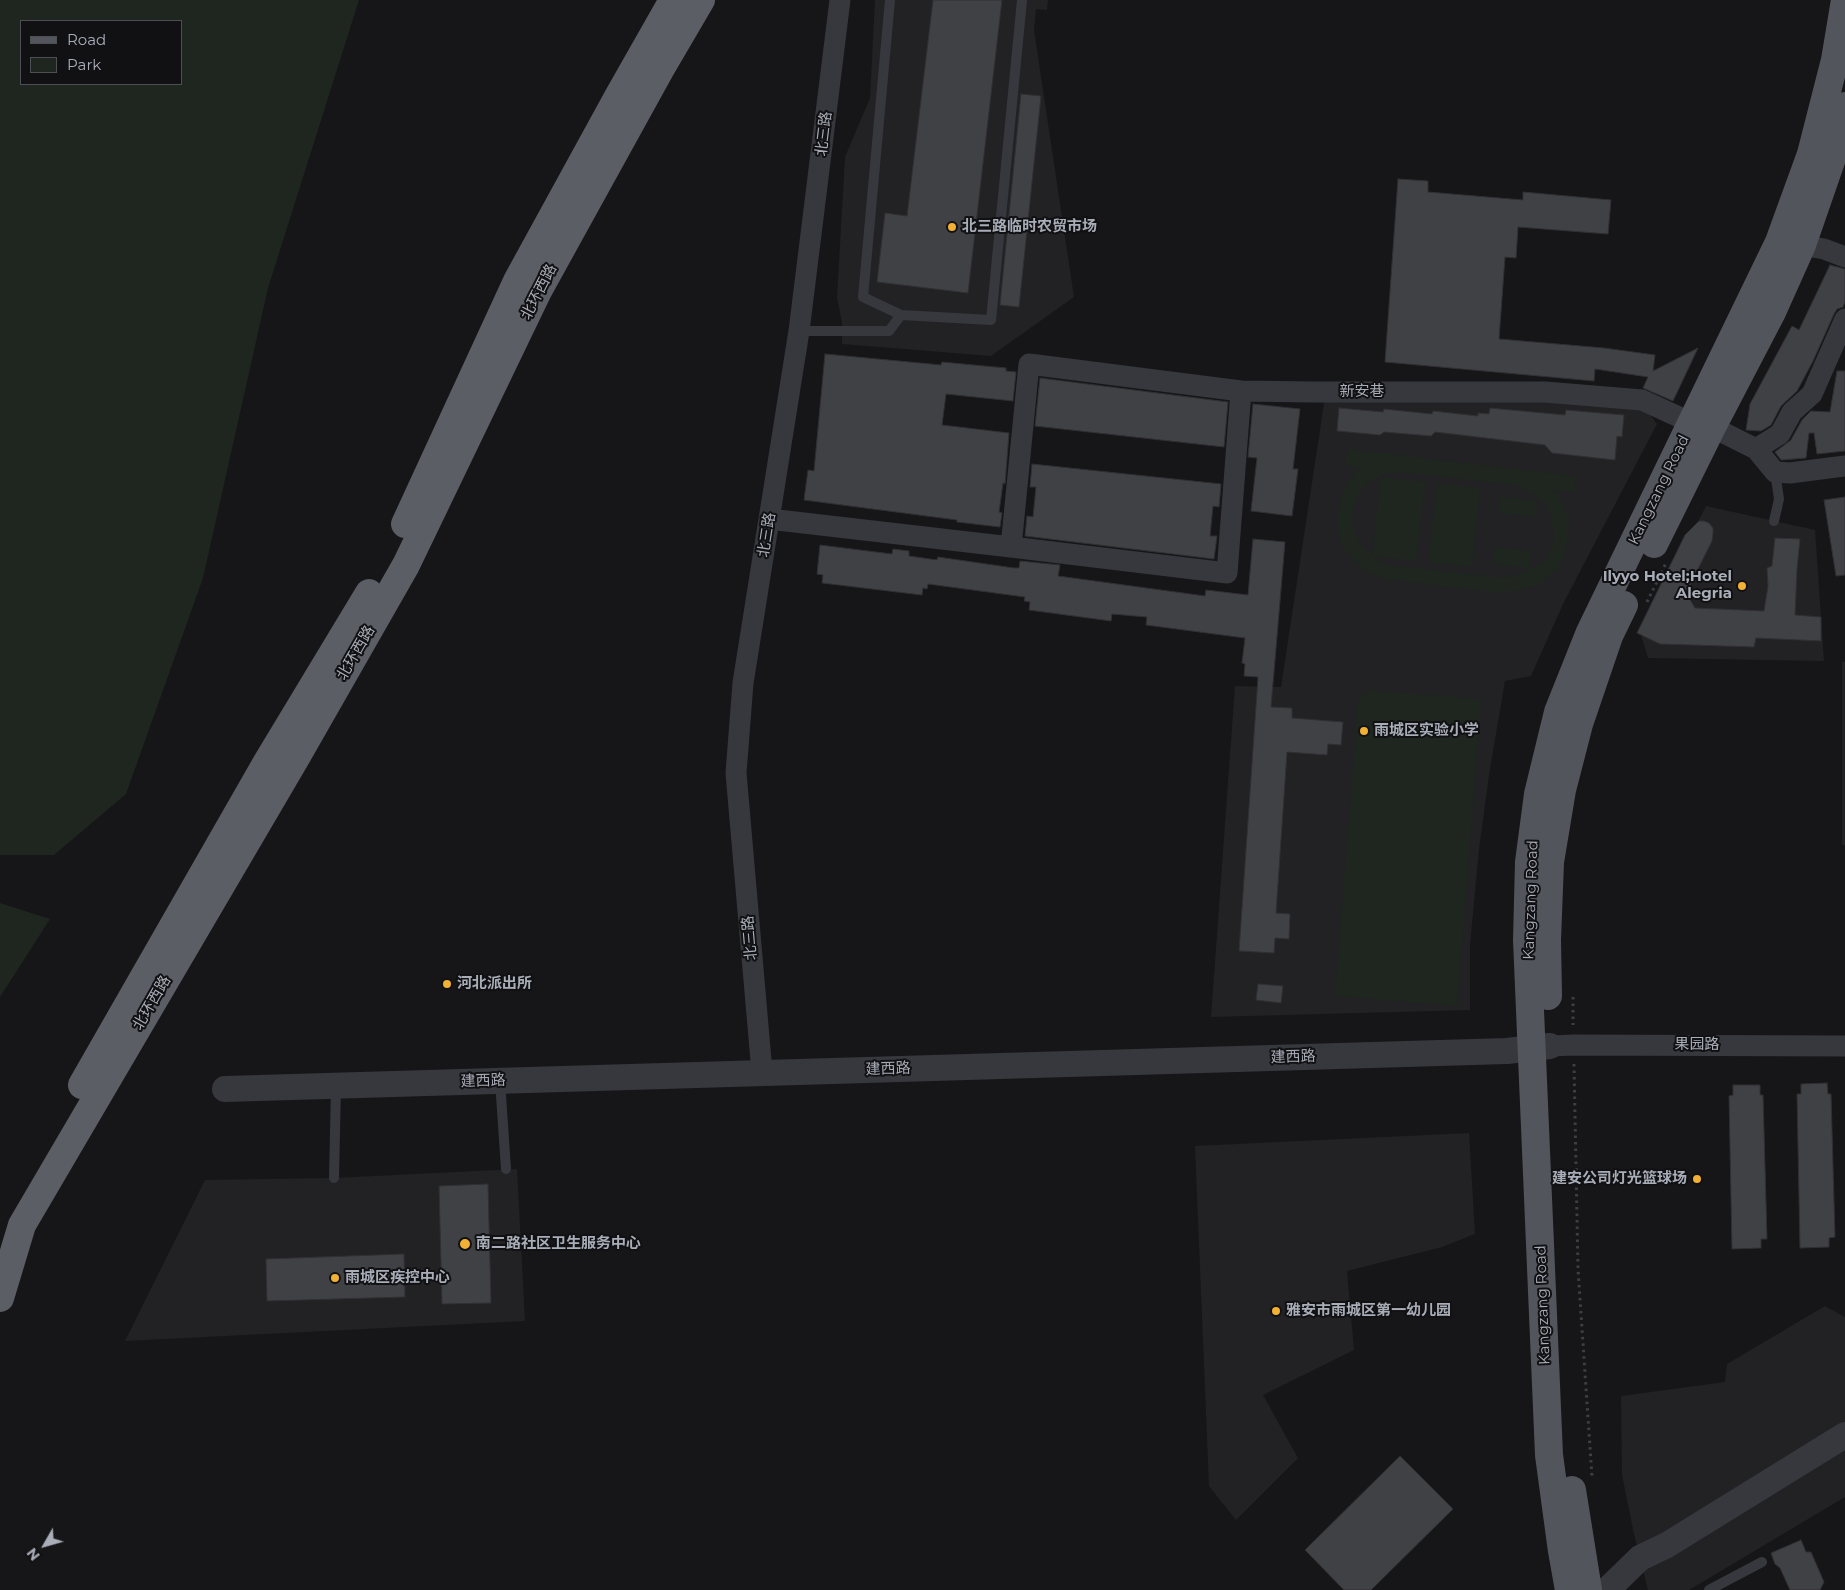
<!DOCTYPE html>
<meta charset="utf-8">
<style>
body{margin:0}
#map{position:relative;width:1845px;height:1590px;overflow:hidden;background:#161618;font-family:Montserrat,sans-serif}
canvas{display:block}
.legend{position:absolute;left:20px;top:20px;width:162px;height:65px;box-sizing:border-box;background:#111113;border:1px solid #4d4f55;margin:0;padding:6px 9px;list-style:none;font-size:15px;color:#a8adb8}
.legend li{display:flex;align-items:center;gap:10px;height:25px}
.legend b{width:25px;border:1px solid #4d4f55}
.north{position:absolute;left:20px;top:1520px;width:50px;height:50px;-webkit-text-stroke:4px #111113;paint-order:stroke;rotate:232deg;font-size:14px;font-weight:700;line-height:20px;text-align:center;color:#a8adb8}
.north::after{content:'';display:block;margin:auto;width:18px;height:22px;background:#a8adb8;clip-path:polygon(50% 0,100% 100%,50% 72%,0 100%)}
</style>
<div id="map">
<canvas width="1845" height="1590"></canvas>
<ul class="legend">
<li><b style="height:6px;background:#53555c"></b>Road</li>
<li><b style="height:14px;background:#1e261f"></b>Park</li>
</ul>
<div class="north">N</div>
</div>
<script>
const context = document.querySelector('canvas').getContext('2d');
context.lineJoin = 'round';
function paint(path, color) { context.fillStyle = color; context.fill(path, 'evenodd'); }
const shape = rows => new Path2D(rows.map(r => 'M' + r).join(''));
function trace(path, color, width, dash) { context.strokeStyle = color; context.lineWidth = width; context.lineCap = dash ? 'butt' : 'round'; context.setLineDash(dash || []); context.stroke(path); }
function label(font, color, halo, rows, align = 'center') {
  context.font = font + ' Montserrat,"Noto Sans SC",sans-serif'; context.lineWidth = 4; context.setLineDash([]); context.textBaseline = 'middle'; context.strokeStyle = halo; context.fillStyle = color; for (const [text, x, y, turn = 0] of rows) {
    context.save(); context.translate(x, y); context.rotate((+turn || 0) * Math.PI / 180); context.textAlign = isNaN(turn) ? turn : align; if (halo) context.strokeText(text, 0, 0); context.fillText(text, 0, 0); context.restore();
  }
}
const built = shape([
 [875,0,1048,0,1047,10,1036,9,1034,30,1074,297,991,356,842,344,842,322,837,298,845,157,870,98],
 [1325,397,1609,402,1648,412,1657,424,1563,604,1531,676,1505,681,1489,775,1479,849,1470,945,1470,1010,1211,1017,1235,686,1281,687],
 [1706,506,1815,530,1824,661,1648,658,1641,635],
 [1842,662,1845,662,1845,845,1842,845],
 [1469,1133,1475,1234,1442,1247,1347,1271,1354,1350,1263,1395,1298,1458,1236,1520,1209,1486,1195,1146],
 [517,1169,525,1321,125,1341,205,1180,334,1178],
 [1825,1306,1845,1317,1845,1497,1689,1590,1648,1590,1634,1534,1622,1475,1621,1396,1725,1382,1727,1364]
]);
const green = shape([
 [0,0,359,0,268,288,203,578,126,794,54,855,0,855],
 [21,21,181,21,181,84,21,84],
 [1347,449,1576,476,1574,493,1554,491,1561,501,1569,519,1567,545,1560,567,1539,585,1515,591,1497,593,1384,579,1371,574,1358,565,1345,549,1339,536,1337,520,1340,504,1345,488,1360,468,1345,466],
 [1402,472,1521,486,1540,499,1550,513,1554,532,1553,543,1547,558,1534,568,1506,578,1387,565,1373,557,1361,545,1354,532,1352,515,1356,498,1367,483,1384,474],
 [1381,477,1425,482,1416,561,1372,556],
 [1437,483,1480,488,1472,567,1428,562],
 [1500,496,1536,501,1535,517,1498,513],
 [1494,547,1531,551,1529,568,1492,564],
 [1368,690,1481,699,1457,1006,1335,996,1358,703],
 [0,903,50,919,0,997]
]);
const building = shape([
 [933,0,1002,0,968,293,877,282,885,213,907,216,933,0],
 [1021,94,1041,96,1019,307,1000,305,1021,94],
 [1398,179,1428,181,1428,192,1523,200,1523,192,1611,200,1608,234,1518,227,1516,258,1505,257,1499,339,1604,348,1655,355,1653,371,1698,348,1673,401,1643,388,1648,377,1595,369,1594,381,1385,362,1398,179],
 [1830,265,1845,269,1845,302,1843,307,1837,309,1834,314,1813,361,1797,391,1781,406,1771,425,1761,431,1746,430,1750,404,1792,326,1799,330,1830,265],
 [825,354,941,365,942,362,984,366,1006,368,1006,371,1016,372,1013,401,946,394,942,425,1009,433,1005,484,1003,483,999,512,1002,513,1000,527,957,522,957,520,804,500,808,470,814,471,825,354],
 [1837,371,1845,371,1845,451,1817,454,1814,433,1809,433,1806,458,1781,460,1775,452,1791,440,1802,420,1811,411,1830,412,1837,371],
 [1040,378,1228,402,1224,447,1035,426,1040,378],
 [1253,404,1300,409,1293,469,1298,469,1292,516,1251,511,1257,458,1248,457,1253,404],
 [1339,408,1383,412,1384,409,1432,414,1433,411,1478,416,1478,413,1489,414,1490,408,1565,415,1566,410,1624,415,1622,437,1617,436,1615,460,1552,453,1545,445,1435,432,1431,436,1384,432,1380,435,1337,431,1339,408],
 [1032,464,1221,484,1219,507,1213,506,1210,536,1217,536,1214,559,1025,536,1027,516,1033,517,1036,487,1030,487,1032,464],
 [1845,497,1845,575,1836,576,1824,500,1845,497],
 [1699,521,1704,521,1709,523,1713,528,1713,534,1712,541,1686,593,1695,608,1764,611,1768,586,1767,568,1772,566,1775,538,1800,539,1797,569,1795,615,1821,617,1821,641,1756,638,1754,647,1660,644,1637,633,1685,535,1699,521],
 [1253,539,1285,542,1271,707,1292,708,1292,718,1343,722,1341,745,1328,744,1327,755,1287,752,1276,913,1290,914,1289,939,1275,938,1274,953,1239,951,1258,677,1244,676,1245,664,1242,663,1245,638,1146,625,1147,617,1112,614,1111,621,1029,610,1030,602,1024,601,1025,597,928,584,927,589,923,588,922,595,822,583,823,575,817,574,820,545,892,554,893,549,909,551,909,556,937,560,938,557,1014,568,1019,568,1020,561,1060,565,1058,576,1205,596,1206,590,1248,595,1253,539],
 [1258,984,1283,986,1281,1003,1256,1000,1258,984],
 [1827,1083,1828,1094,1831,1094,1835,1237,1829,1238,1829,1247,1800,1248,1797,1094,1801,1094,1801,1084,1827,1083],
 [1733,1085,1760,1085,1760,1095,1763,1095,1767,1239,1761,1239,1761,1248,1732,1249,1729,1096,1733,1095,1733,1085],
 [488,1184,491,1303,442,1304,439,1186,488,1184],
 [404,1254,405,1297,267,1301,266,1259,404,1254],
 [1400,1456,1453,1509,1371,1590,1344,1590,1305,1550,1400,1456],
 [1801,1540,1806,1552,1811,1552,1824,1582,1820,1590,1790,1590,1780,1568,1775,1564,1771,1553,1801,1540]
]);
const path = shape([
 [1647,602,1666,563],
 [1573,997,1573,1025],
 [1574,1064,1578,1269,1592,1477]
]);
const service = shape([
 [890,0,863,297,901,315],
 [799,331,889,331,901,315,991,320,1022,0],
 [1774,521,1779,499,1775,472],
 [500,1081,506,1169],
 [334,1178,336,1087],
 [1709,1590,1762,1562]
]);
const minor = shape([
 [1802,245,1824,249,1845,257],
 [1241,391,1227,573,1011,547,1029,364,1241,391,1313,392,1545,392,1642,400,1692,423],
 [1712,427,1756,449,1775,472,1790,473,1845,466],
 [1756,449,1780,434,1792,412,1812,394,1845,319],
 [769,519,1011,547],
 [1550,1046,1574,1045,1845,1046],
 [762,1072,736,773,743,683,799,331,840,0]
]);
const tertiary = shape([
 [225,1089,1507,1051,1550,1046],
 [1607,1590,1640,1558,1667,1545,1845,1435]
]);
const primary = shape([
 [1654,544,1712,427,1772,312,1802,245,1838,141,1845,106],
 [1548,996,1547,940,1550,862,1562,790,1579,724,1609,636,1624,605],
 [1572,1490,1588,1590],
 [1569,1590,1562,1551,1549,1455,1527,940,1529,862,1538,794,1558,712,1590,632,1779,242,1811,154,1835,60,1845,0]
]);
const trunk = shape([
 [405,524,517,281,619,95,673,0],
 [82,1085,267,762,369,593],
 [0,1298,22,1225,297,756,406,565,538,291,660,70,701,0]
]);
const markers = [
 [952,227,5,"#f2b134"],
 [1742,586,5,"#f2b134"],
 [1364,731,5,"#f2b134"],
 [447,984,5,"#f2b134"],
 [1697,1179,5,"#f2b134"],
 [465,1244,6,"#f2b134"],
 [335,1278,5,"#f2b134"],
 [1276,1311,5,"#f2b134"]
];
const streetNames = [
 ["北三路",824,134,-83],
 ["北环西路",539,292,-63],
 ["新安巷",1362,392],
 ["Kangzang Road",1659,490,-64],
 ["北三路",767,535,-81],
 ["北环西路",356,653,-60],
 ["Kangzang Road",1531,900,-88],
 ["北三路",750,938,-95],
 ["北环西路",152,1003,-60],
 ["果园路",1697,1045],
 ["建西路",1293,1057,-2],
 ["建西路",888,1069,-2],
 ["建西路",483,1081,-2],
 ["Kangzang Road",1543,1305,-92]
];
const poiNames = [
 ["北三路临时农贸市场",962,227],
 ["Ilyyo Hotel;Hotel",1732,577,"right"],
 ["Alegria",1732,594,"right"],
 ["雨城区实验小学",1374,731],
 ["河北派出所",457,984],
 ["建安公司灯光篮球场",1687,1179,"right"],
 ["南二路社区卫生服务中心",476,1244],
 ["雨城区疾控中心",345,1278],
 ["雅安市雨城区第一幼儿园",1286,1311]
];
paint(built, '#222225');
paint(green, '#1e261f');
paint(building, '#404145');
trace(building, '#303034', 1);
trace(path, '#3d3f44', 3, [2.5, 4]);
trace(service, '#37383d', 10);
trace(minor, '#37383d', 21);
trace(tertiary, '#37383d', 26);
trace(primary, '#53555c', 28);
trace(trunk, '#5b5e65', 28);
for (const [x, y, r, color] of markers) { const dot = new Path2D(); dot.arc(x, y, r, 0, 2 * Math.PI); context.fillStyle = color; context.fill(dot); trace(dot, '#111113', 2); }
label('15px', '#a8adb8', '#111113', streetNames);
label('bold 15px', '#a8adb8', '#111113', poiNames, 'left');
</script>
